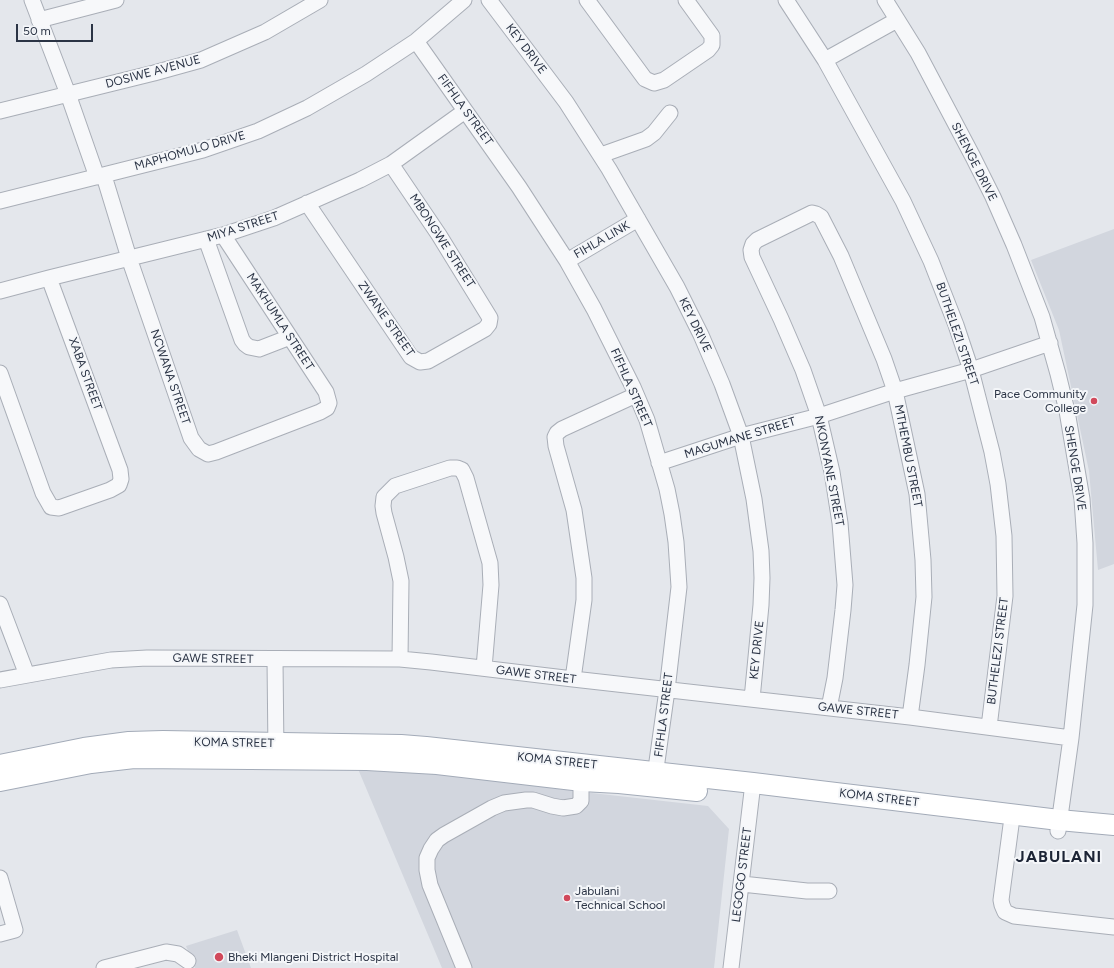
<!DOCTYPE html>
<style>
body{margin:0}
#map{position:relative;width:1114px;height:968px;overflow:hidden;background:#e4e7ec;font-family:Figtree,sans-serif}
canvas{display:block}
.scale{position:absolute;left:16px;top:24px;width:77px;height:18px;box-sizing:border-box;border:2px solid #2b3445;border-top:0;padding-left:5px;font-size:12px;line-height:14px;white-space:nowrap;color:#2b3445;-webkit-text-stroke:3px #f4f6f9;paint-order:stroke}
</style>
<div id="map">
<canvas width="1114" height="968"></canvas>
<div class="scale">50 m</div>
</div>
<script>
const context = document.querySelector('canvas').getContext('2d');
context.lineJoin = 'round';
function paint(path, color) { context.fillStyle = color; context.fill(path, 'evenodd'); }
const shape = rows => new Path2D(rows.map(r => 'M' + r).join(''));
function trace(path, color, width, dash) { context.strokeStyle = color; context.lineWidth = width; context.lineCap = dash ? 'butt' : 'round'; context.setLineDash(dash || []); context.stroke(path); }
function label(font, color, halo, rows, align = 'center') {
  context.font = font + ' Figtree,sans-serif'; context.lineWidth = 4; context.setLineDash([]); context.textBaseline = 'middle'; context.strokeStyle = halo; context.fillStyle = color; for (const [text, x, y, turn = 0] of rows) {
    context.save(); context.translate(x, y); context.rotate((+turn || 0) * Math.PI / 180); context.textAlign = isNaN(turn) ? turn : align; if (halo) context.strokeText(text, 0, 0); context.fillText(text, 0, 0); context.restore();
  }
}
const built = shape([
 [1114,229,1114,564,1098,570,1089,471,1059,330,1031,260],
 [358,769,405,769,574,791,708,806,729,829,714,968,442,968],
 [237,930,251,968,195,968,186,946]
]);
const minor = shape([
 [32,0,68,94,97,177],
 [489,0,566,102,609,169,677,287,701,335,722,384,741,436,754,499,761,551,762,578,761,605,752,699],
 [587,0,645,79,654,83,664,80,708,50,712,45,712,36,686,0],
 [786,0,825,60,903,201,931,261,956,325,971,370,992,452,998,484,1004,536,1005,596,989,727],
 [885,0,918,53,973,157,993,197,1014,245,1042,317,1058,374,1067,411,1082,499,1085,543,1085,605,1071,738,1058,831],
 [39,20,116,0],
 [416,41,519,187,567,261,594,309,633,387,647,420,667,489,672,514,676,542,679,587,667,690,654,783],
 [825,60,897,20],
 [0,111,154,73,201,60,265,32,320,0],
 [601,155,646,139,654,133,670,113],
 [104,176,129,258,191,438,199,449,208,454,216,452,320,412,327,408,329,403,326,392,223,235],
 [0,201,203,150,258,131,307,108,366,74,416,41,464,0],
 [307,203,411,357,420,362,428,361,485,329,489,324,490,318,439,235,391,164],
 [206,239,242,340,245,344,249,347,259,349,290,337],
 [567,261,638,219],
 [0,291,49,278,223,235,274,218,360,180,391,164,465,111],
 [0,373,43,493,51,507,59,508,110,490,119,485,121,479,120,470,49,278],
 [659,463,741,436,819,416,895,391,971,370,1050,343],
 [0,604,27,675],
 [400,659,401,581,396,557,384,513,383,506,384,497,395,486,450,468,457,468,462,470,466,478,490,563,491,585,484,668],
 [275,660,276,753],
 [573,679,584,600,584,578,574,510,556,446,555,437,557,433,562,429,636,395],
 [0,680,111,660,147,658,400,659,431,662,573,679,910,717,1071,738],
 [829,708,835,678,843,610,845,585,840,523,832,472,819,416,803,370,781,319,752,257,751,250,753,244,757,240,812,213,816,214,821,217,841,256,884,359,895,391,917,494,923,560,924,597,917,665,910,717],
 [1011,825,1001,900,1002,905,1005,912,1014,916,1114,927],
 [0,878,15,930,0,934],
 [742,884,807,891,829,891],
 [104,968,166,952,178,954,188,961],
 [464,968,430,885,427,870,427,858,431,849,437,840,444,835,492,808,504,803,526,800,533,800,552,806,563,808,576,806,581,801,581,771],
 [731,968,753,783]
]);
const major = shape([
 [0,765,84,748,129,742,163,741,401,745,426,747,753,783,1059,820,1114,825],
 [0,781,91,763,134,758,367,760,437,764,582,781,619,783,697,791]
]);
const markers = [
 [1094,401,4,"#d1495b"],
 [567,898,4,"#d1495b"],
 [219,957,5,"#d1495b"]
];
const streetNames = [
 ["KEY DRIVE",526,49,53],
 ["DOSIWE AVENUE",153,72,-15],
 ["FIFHLA STREET",465,110,54],
 ["MAPHOMULO DRIVE",190,151,-16],
 ["SHENGE DRIVE",974,162,63],
 ["MIYA STREET",243,227,-18],
 ["FIHLA LINK",602,240,-30],
 ["MBONGWE STREET",442,241,57],
 ["ZWANE STREET",386,319,55],
 ["MAKHUMLA STREET",280,322,57],
 ["KEY DRIVE",695,325,64],
 ["BUTHELEZI STREET",957,334,71],
 ["XABA STREET",85,374,70],
 ["NCWANA STREET",170,377,71],
 ["FIFHLA STREET",631,388,66],
 ["MAGUMANE STREET",740,438,-17],
 ["MTHEMBU STREET",908,456,79],
 ["SHENGE DRIVE",1075,468,81],
 ["NKONYANE STREET",829,471,79],
 ["KEY DRIVE",757,650,-84],
 ["BUTHELEZI STREET",998,651,-83],
 ["GAWE STREET",213,659,1],
 ["GAWE STREET",536,675,7],
 ["GAWE STREET",858,711,6],
 ["FIFHLA STREET",664,715,-83],
 ["KOMA STREET",234,743,1],
 ["KOMA STREET",557,761,6],
 ["KOMA STREET",879,798,7],
 ["LEGOGO STREET",742,875,-83]
];
const poiNames = [
 ["Pace Community",1086,394,"right"],
 ["College",1086,408,"right"],
 ["Jabulani",575,891],
 ["Technical School",575,905],
 ["Bheki Mlangeni District Hospital",228,957]
];
const districtNames = [
 ["JABULANI",1059,857]
];
paint(built, '#d2d6de');
trace(minor, '#a9aeb7', 17);
trace(major, '#a3abb8', 22);
trace(minor, '#f7f8fa', 15);
trace(major, '#fff', 20);
for (const [x, y, r, color] of markers) { const dot = new Path2D(); dot.arc(x, y, r, 0, 2 * Math.PI); context.fillStyle = color; context.fill(dot); trace(dot, '#f4f6f9', 1.5); }
label('12px', '#2b3445', '#f4f6f9', streetNames);
label('12px', '#2b3445', '#f4f6f9', poiNames, 'left');
context.letterSpacing = '1px';
label('bold 16px', '#1d2536', '#f4f6f9', districtNames);
context.letterSpacing = '0px';
</script>
